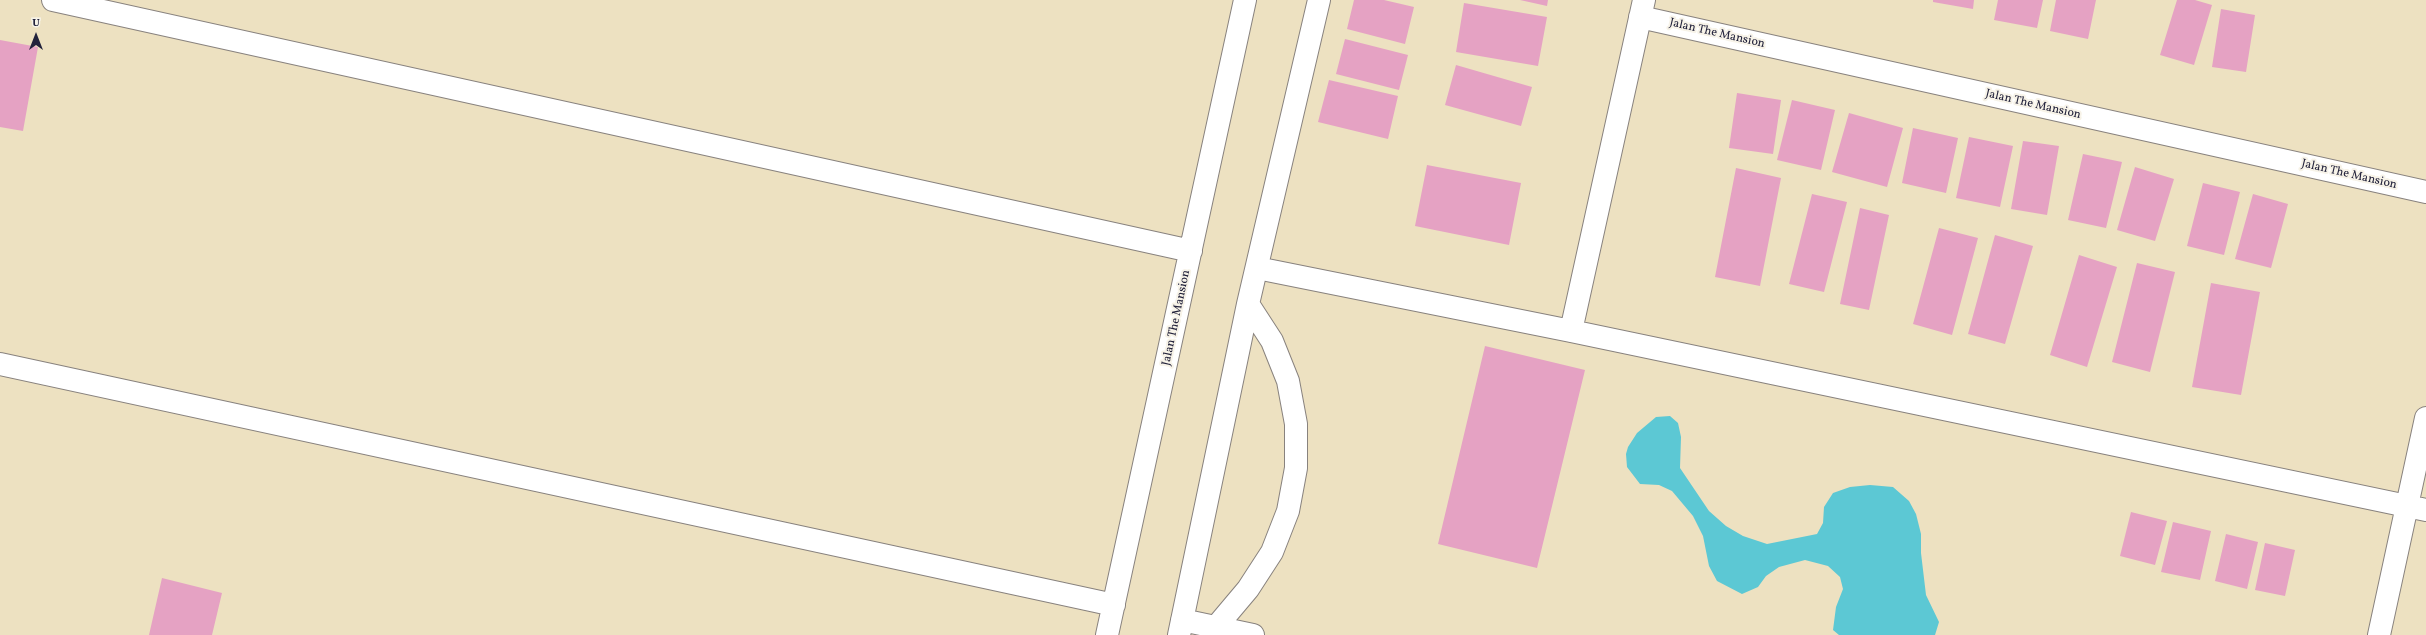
<!DOCTYPE html>
<html>
<head>
<meta charset="utf-8">
<style>
	body { margin:0 }
	#map { position:relative; width:2426px; height:635px; overflow:hidden; background:#ede1c1; font-family:Vollkorn,serif }
	canvas { display:block }
	.north { position:absolute; left:16px; top:16px; width:40px; height:40px; -webkit-text-stroke:3px #f7f3e8; paint-order:stroke; rotate:0deg; font-size:11px; font-weight:700; line-height:16px; text-align:center; color:#22223b }
	.north::after { content:''; display:block; margin:auto; width:14px; height:18px; background:#22223b; clip-path:polygon(50% 0,100% 100%,50% 72%,0 100%) }
</style>
</head>
<body>
<div id="map">
<canvas width="2426" height="635"></canvas>
<div class="north">U</div>
</div>
<script>
const context = document.querySelector('canvas').getContext('2d');
context.lineJoin = 'round';
function fillPath(path, color) { context.fillStyle = color; context.fill(path, 'evenodd'); }
const shape = rows => new Path2D(rows.map(r => 'M' + r).join(''));
function strokePath(path, color, width, dash) { context.strokeStyle = color; context.lineWidth = width; context.lineCap = dash ? 'butt' : 'round'; context.setLineDash(dash || []); context.stroke(path); }
function write(font, color, halo, rows, align = 'center') {
  context.font = font + ' Vollkorn,serif'; context.lineWidth = 4; context.setLineDash([]); context.textBaseline = 'middle'; context.strokeStyle = halo; context.fillStyle = color; for (const [text, x, y, turn = 0] of rows) {
    context.save(); context.translate(x, y); context.rotate((+turn || 0) * Math.PI / 180); context.textAlign = isNaN(turn) ? turn : align; if (halo) context.strokeText(text, 0, 0); context.fillText(text, 0, 0); context.restore();
  }
}
fillPath(shape([
	[1670,416,1678,423,1681,437,1680,468,1709,511,1726,526,1743,536,1767,544,1817,534,1823,523,1824,507,1833,493,1850,487,1870,485,1893,487,1909,501,1916,514,1921,534,1921,553,1926,595,1939,622,1935,635,1839,635,1833,630,1836,607,1843,589,1840,577,1828,566,1805,560,1779,567,1766,576,1758,587,1742,594,1717,581,1709,566,1703,536,1693,516,1672,491,1659,485,1640,484,1627,467,1626,454,1628,447,1637,433,1656,417]
]), '#5cc8d4');
fillPath(shape([
	[1354,0,1384,0,1414,7,1405,44,1347,29],
	[1520,0,1548,0,1547,6],
	[1933,0,1974,0,1973,9,1933,2],
	[1998,0,2043,0,2037,28,1994,20],
	[2056,0,2096,0,2088,39,2050,31],
	[2177,0,2195,0,2212,5,2194,65,2160,55],
	[1464,3,1547,17,1538,66,1456,52],
	[2221,9,2255,15,2246,72,2212,67],
	[1345,39,1408,55,1399,90,1336,74],
	[0,40,38,47,23,131,0,127],
	[1456,65,1532,87,1521,126,1445,105],
	[1329,80,1398,96,1388,139,1318,122],
	[1737,93,1781,100,1773,154,1729,148],
	[1792,100,1835,110,1821,170,1777,160],
	[1849,113,1903,128,1887,187,1832,172],
	[1913,128,1958,138,1946,193,1902,183],
	[1969,137,2013,146,2000,207,1956,198],
	[2023,141,2059,146,2047,215,2011,209],
	[2083,154,2122,162,2106,228,2068,220],
	[1427,165,1521,183,1509,245,1415,226],
	[2135,167,2174,179,2155,241,2117,230],
	[1736,168,1781,178,1760,286,1715,277],
	[2203,183,2240,192,2224,255,2187,246],
	[1812,194,1847,202,1824,292,1789,284],
	[2253,194,2288,204,2271,268,2235,259],
	[1860,208,1889,215,1869,310,1840,304],
	[1939,228,1978,238,1952,335,1913,324],
	[1995,235,2033,246,2005,344,1968,334],
	[2079,255,2117,267,2087,367,2050,355],
	[2137,263,2175,272,2150,372,2112,362],
	[2211,283,2260,292,2241,395,2192,387],
	[1485,346,1585,370,1537,568,1438,544],
	[2131,512,2167,521,2155,565,2120,556],
	[2173,522,2211,531,2200,580,2161,572],
	[2226,534,2258,542,2247,589,2215,581],
	[2265,543,2295,550,2285,596,2255,590],
	[162,578,222,593,212,635,149,635]
]), '#e5a2c3');
const minor = shape([
	[53,0,1191,251],
	[1640,17,2426,192],
	[1257,268,1571,331,2426,510],
	[1571,331,1644,0],
	[0,364,1114,605],
	[1182,620,1253,635],
	[1216,627,1248,589,1272,552,1288,511,1296,468,1296,424,1288,381,1272,341,1248,304],
	[1107,635,1245,0],
	[1179,635,1248,304,1319,0],
	[2379,635,2426,418]
]);
strokePath(minor, '#88827e', 24);
strokePath(minor, '#fff', 22);
write('12px', '#22223b', '#f7f3e8', [
	["Jalan The Mansion",1717,34,13],
	["Jalan The Mansion",2033,105,13],
	["Jalan The Mansion",2349,175,13],
	["Jalan The Mansion",1177,318,-78]
]);
</script>
</body>
</html>
